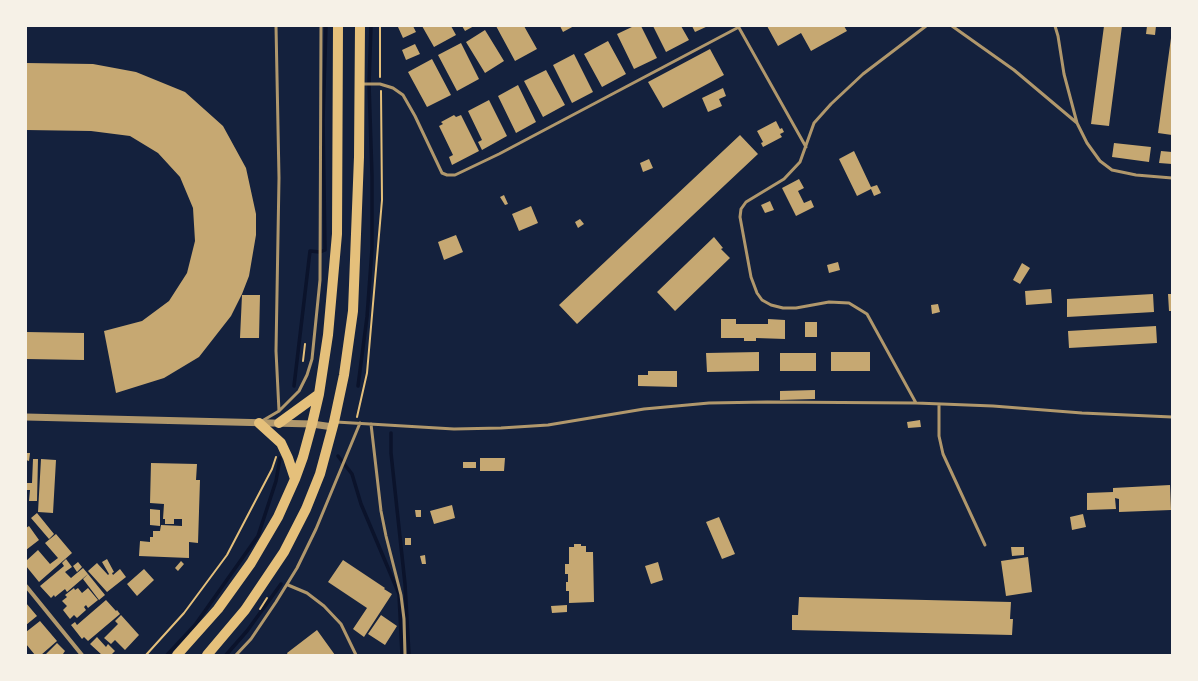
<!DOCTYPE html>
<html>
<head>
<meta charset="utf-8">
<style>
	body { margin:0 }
	#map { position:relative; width:1198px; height:681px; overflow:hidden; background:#14213d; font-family:"Source Sans 3",sans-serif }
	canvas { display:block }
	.frame { position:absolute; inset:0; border:27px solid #f6f1e7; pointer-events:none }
</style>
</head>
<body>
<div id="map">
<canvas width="1198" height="681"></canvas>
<div class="frame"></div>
</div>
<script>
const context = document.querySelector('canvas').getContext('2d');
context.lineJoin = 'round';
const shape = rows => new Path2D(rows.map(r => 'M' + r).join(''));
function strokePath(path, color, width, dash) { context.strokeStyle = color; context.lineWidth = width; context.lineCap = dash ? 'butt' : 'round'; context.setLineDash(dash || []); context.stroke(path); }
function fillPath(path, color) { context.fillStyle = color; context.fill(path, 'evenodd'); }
strokePath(shape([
	[294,386,310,251,320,252,325,250,323,119,326,26],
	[358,386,367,317,372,249,372,176,369,84,371,26],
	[391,433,391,453,405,584,409,655],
	[338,456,352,474,361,504,399,594,402,655],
	[167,655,195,625,258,536,276,481,280,458],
	[226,655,247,631,281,584]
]), '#0b132b', 3.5);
fillPath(shape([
	[400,26,413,26,416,32,403,38,398,27],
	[422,26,451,26,456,35,434,47],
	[462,26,474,26,465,31],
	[496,26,524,26,537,49,515,61],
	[560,26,574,26,563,32],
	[634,26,641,26,657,58,634,69,617,34],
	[653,26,681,26,689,40,666,52],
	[692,26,708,26,695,32],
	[767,26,844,26,847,31,811,51,801,33,778,46],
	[1104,26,1122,26,1109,126,1091,124],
	[1147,26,1156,26,1155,35,1146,34],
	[485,30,504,61,485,73,466,42],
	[1171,38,1172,38,1172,135,1158,133],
	[608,41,626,74,602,87,584,54],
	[461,43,479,79,457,91,438,55],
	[415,44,420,54,406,60,402,50],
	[710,49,724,75,663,108,648,82],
	[574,54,593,92,572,103,553,65],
	[432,59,451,95,427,107,408,72],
	[26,63,93,64,136,72,185,92,223,126,246,168,256,214,256,235,249,276,242,294,231,316,199,357,164,378,116,393,104,331,142,321,169,301,187,273,195,241,193,208,180,177,158,153,130,136,91,131,26,130],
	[546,70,565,105,543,117,524,81],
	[518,85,536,122,516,133,498,96],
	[723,88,726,96,719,99,722,106,708,112,702,98],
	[489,100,507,136,482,150,478,142,482,140,468,111],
	[454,115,456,117,461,115,479,151,452,165,449,157,453,155,439,126,443,124,441,122],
	[776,121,780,129,782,128,784,132,780,134,782,137,763,147,761,143,763,142,757,131],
	[740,135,758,154,577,324,559,305],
	[1114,143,1151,147,1149,162,1112,157],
	[854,151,871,187,877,185,881,193,874,196,871,189,857,196,839,159],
	[1161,151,1172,152,1172,164,1159,163],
	[649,159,653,168,643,172,640,163],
	[799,179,804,188,798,191,804,203,811,200,814,207,796,216,782,188],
	[504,195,508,204,505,205,500,197],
	[770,201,774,210,765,213,761,205],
	[531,206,538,223,519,231,512,214],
	[580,219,584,224,578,228,575,222],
	[456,235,463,252,444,260,438,242],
	[714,237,723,248,721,249,730,258,675,311,657,292],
	[838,262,840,270,829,273,827,265],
	[1022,263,1030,268,1020,284,1013,280],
	[1051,289,1052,303,1026,305,1025,291],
	[1153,294,1154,312,1067,317,1067,299],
	[1168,294,1172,294,1172,311,1169,311],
	[242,295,260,295,259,338,240,338],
	[938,304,940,312,932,314,931,305],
	[721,319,736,319,736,324,768,324,768,319,785,320,785,339,756,338,756,341,744,341,744,338,721,338],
	[805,322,817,322,817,337,805,337],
	[1156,326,1157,343,1069,348,1068,331],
	[26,332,84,333,84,360,26,359],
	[759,352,759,371,707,372,706,353],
	[831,352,870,352,870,371,831,371],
	[780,353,816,353,816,371,780,371],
	[648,371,677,371,677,387,638,386,638,375,648,375],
	[815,390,815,399,780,400,780,391],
	[920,420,921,427,908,428,907,422],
	[26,453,30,453,29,461,26,460],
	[480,458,505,458,504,471,480,471],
	[33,459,38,459,37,501,29,501,30,490,26,490,26,483,32,483],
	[41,459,56,460,53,513,38,512],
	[463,462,476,462,476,468,463,468],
	[151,463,197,464,196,480,200,480,198,543,189,542,189,558,139,556,140,541,150,542,150,537,153,537,153,531,160,531,161,525,182,526,182,519,163,519,164,504,150,503],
	[1170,485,1171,510,1119,512,1119,499,1115,498,1116,509,1087,510,1087,493,1113,492,1113,488],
	[452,505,455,518,434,524,430,511],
	[150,509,160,510,160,526,150,525],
	[415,510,421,510,421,517,416,517],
	[37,513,54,534,49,539,31,518],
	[1083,514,1086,527,1072,530,1070,517],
	[719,517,735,554,722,559,706,522],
	[165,519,174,519,174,524,165,524],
	[29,526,39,540,26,550,26,528],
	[56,534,72,553,39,582,26,566,26,561,38,550,50,564,58,558,45,543],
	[405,538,411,538,411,545,405,545],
	[574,544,581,544,581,546,586,546,586,552,593,552,594,602,569,603,569,591,566,591,566,582,568,582,568,574,565,574,565,564,569,564,569,547,574,547],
	[1011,547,1024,547,1024,555,1012,556],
	[425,555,426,564,422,564,420,556],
	[1028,557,1032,592,1006,596,1001,561],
	[66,559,72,567,65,572,71,578,83,568,88,574,67,592,65,589,55,597,54,595,51,598,40,586,64,566,62,563],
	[107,559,114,572,112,573,113,575,120,569,126,577,107,592,88,571,97,563,108,575,109,574,102,562],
	[343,560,385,588,384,589,392,594,364,637,353,629,367,608,328,582],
	[181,561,184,564,178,571,175,568],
	[78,562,82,567,77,572,73,566],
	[658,562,663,580,651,584,645,566],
	[144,569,154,580,137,596,127,584],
	[88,574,105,595,99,600,83,579],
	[74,588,75,590,78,588,82,593,88,588,98,600,88,608,86,605,84,607,86,610,77,618,74,615,70,619,63,610,67,606,62,601,67,597,65,595],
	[799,597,1011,602,1010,619,1013,619,1012,635,792,630,792,615,798,615],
	[106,600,116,611,117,610,120,614,88,641,84,637,82,639,71,625,75,622,77,625],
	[26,603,37,616,26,625],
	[567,605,567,612,552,613,551,606],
	[121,615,139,635,125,650,115,640,111,644,104,638,118,624,115,621],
	[381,615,397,626,385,645,368,634],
	[40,621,57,641,41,655,35,655,26,644,26,632],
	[317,630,335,655,288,655,287,653],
	[97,637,106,647,108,644,115,651,111,655,102,655,90,644],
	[57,643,65,651,63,654,64,655,45,655]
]), '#c6a872');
strokePath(shape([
	[380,26,380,77],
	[303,361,305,344],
	[357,417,367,373,382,200,381,91],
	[260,609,267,598],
	[146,655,184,613,227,555,272,469,276,457]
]), '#e5c07b', 2);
strokePath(shape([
	[276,26,279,178,276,351,279,411],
	[738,26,806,147],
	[952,26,1014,70,1077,123],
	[1055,26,1058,36,1064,74,1077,123,1087,143,1100,161,1112,170,1136,175,1172,178],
	[361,84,380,84,393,88,403,95,415,116,442,173,447,175,455,175,499,154,739,27],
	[916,403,867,314,849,303,829,302,796,308,783,308,771,305,762,300,757,293,751,277,740,217,741,209,746,202,784,179,800,162,814,123,831,104,863,74,926,26],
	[939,404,939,436,943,454,985,545],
	[262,421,279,411,299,391,307,375,312,359,320,280,321,26],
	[336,422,454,429,501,428,548,425,644,409,709,403,767,402,916,403,993,406,1082,413,1172,417],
	[371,424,381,511,386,536,401,595,404,619,405,655],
	[288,585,307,593,324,606,341,624,356,655],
	[236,655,251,639,276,602,297,568,316,529,360,423]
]), '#b1986c', 3);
strokePath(shape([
	[26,586,82,655]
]), '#b1986c', 4);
strokePath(shape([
	[26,417,312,424,333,427]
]), '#b1986c', 7);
strokePath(shape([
	[259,423,281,443,288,458,295,479],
	[279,423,319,394],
	[177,655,218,609,251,563,278,517,295,479,303,457,312,424,319,394,328,335,337,234,338,26],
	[207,655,245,610,284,552,306,509,320,474,334,422,344,375,353,311,359,157,360,26]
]), '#e5c07b', 10);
</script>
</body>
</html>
